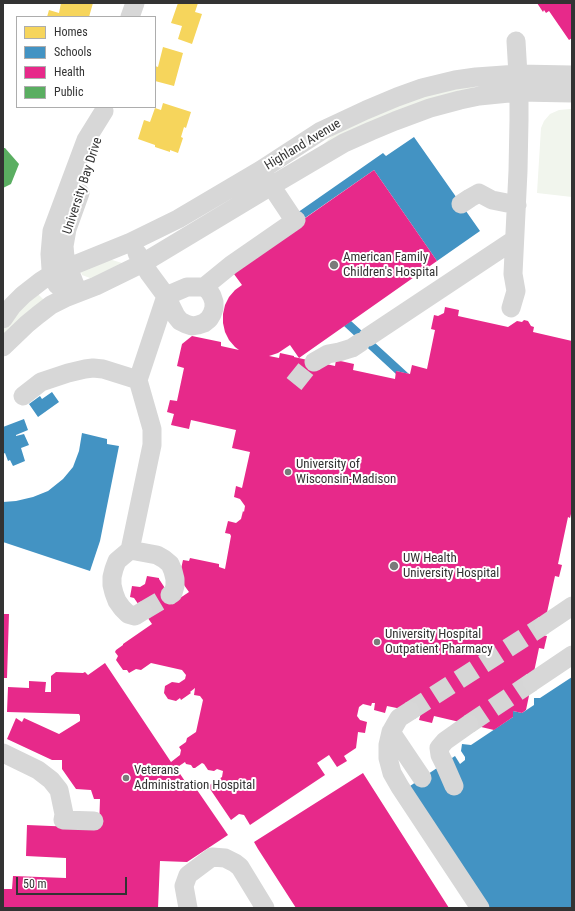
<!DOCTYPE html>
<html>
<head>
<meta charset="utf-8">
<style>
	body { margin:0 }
	#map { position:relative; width:575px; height:911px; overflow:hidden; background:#fff; font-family:"Roboto Condensed",sans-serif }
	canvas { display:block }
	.frame { position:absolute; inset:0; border:4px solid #333; pointer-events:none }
	.legend { position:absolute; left:16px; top:16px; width:140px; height:92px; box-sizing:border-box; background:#fff; border:1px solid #adadad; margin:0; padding:5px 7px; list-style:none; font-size:12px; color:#333 }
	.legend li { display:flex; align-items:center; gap:8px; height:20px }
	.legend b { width:20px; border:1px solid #adadad }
	.scale { position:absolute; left:16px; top:877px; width:111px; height:18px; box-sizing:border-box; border:2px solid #333; border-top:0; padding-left:5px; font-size:12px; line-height:14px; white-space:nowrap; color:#333; -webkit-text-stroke:3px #fff; paint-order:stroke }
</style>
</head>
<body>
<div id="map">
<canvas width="575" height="911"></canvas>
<div class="frame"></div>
<ul class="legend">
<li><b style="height:11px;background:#f6d55c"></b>Homes</li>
<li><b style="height:11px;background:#4393c3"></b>Schools</li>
<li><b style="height:11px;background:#e7298a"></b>Health</li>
<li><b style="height:11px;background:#5aae61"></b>Public</li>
</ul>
<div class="scale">50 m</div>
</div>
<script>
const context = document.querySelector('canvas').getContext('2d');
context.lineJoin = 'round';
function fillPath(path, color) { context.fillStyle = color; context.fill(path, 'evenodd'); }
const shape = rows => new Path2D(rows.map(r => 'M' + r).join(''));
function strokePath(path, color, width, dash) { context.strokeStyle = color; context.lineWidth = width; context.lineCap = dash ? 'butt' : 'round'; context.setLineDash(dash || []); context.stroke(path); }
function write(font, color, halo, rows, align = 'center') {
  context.font = font + ' "Roboto Condensed",sans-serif'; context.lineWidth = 4; context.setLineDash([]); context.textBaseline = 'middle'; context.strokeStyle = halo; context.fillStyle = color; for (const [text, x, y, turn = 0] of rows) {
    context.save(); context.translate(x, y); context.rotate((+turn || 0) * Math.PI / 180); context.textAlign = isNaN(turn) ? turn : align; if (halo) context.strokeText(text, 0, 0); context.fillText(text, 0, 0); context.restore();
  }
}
fillPath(shape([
	[473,84,474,89,321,147,336,132,399,103],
	[570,109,572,109,572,197,537,193,541,128,544,121,550,114,559,110],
	[109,259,122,263,94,278,90,278,82,275,81,272],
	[37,293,44,300,3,340,3,331,12,317]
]), '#f1f5ed');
fillPath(shape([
	[61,3,93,3,89,17,47,17,49,10,59,13],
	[178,3,198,3,195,12,202,14,192,44,178,39,182,26,171,23],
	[163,47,183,53,174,86,155,81,155,66,158,67],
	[163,103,191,112,186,128,184,127,181,137,183,138,178,153,170,150,170,152,155,147,155,145,138,139,144,120,150,122,155,108,161,110]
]), '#f6d55c');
fillPath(shape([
	[414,137,480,231,437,261,374,170,289,229,284,222,383,153,386,156],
	[351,321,409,374,396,371,396,374,344,326],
	[52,392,59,402,38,417,29,404,40,396,42,399],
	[24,419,28,430,16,435,16,436,24,434,29,445,21,448,25,461,13,466,10,460,8,461,5,453,3,454,3,427],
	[82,433,107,439,107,444,119,446,100,541,90,571,3,542,3,502,16,501,33,497,48,491,63,479,73,467,79,451],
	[572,677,572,908,484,908,404,790,455,756,460,764,465,760,465,757,461,751,462,744,471,745,513,717,513,711,522,713,534,705,534,698,540,698]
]), '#4393c3');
fillPath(shape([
	[537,3,572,3,572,38,569,40,549,11,546,13,544,10,543,12],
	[374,170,437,261,299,358,290,345,278,353,269,356,279,358,280,353,294,356,294,357,335,366,336,360,354,364,353,370,395,379,396,371,410,374,412,365,427,369,435,330,431,329,434,315,438,316,444,313,445,307,459,310,458,316,508,327,517,321,522,322,524,320,528,321,531,326,534,327,533,332,572,341,572,514,571,514,570,518,568,517,558,564,562,565,559,577,555,576,542,635,547,636,544,649,539,648,526,710,522,713,513,711,513,717,494,730,434,716,432,723,419,720,421,713,387,706,385,713,374,710,375,703,372,703,371,706,363,704,359,707,357,716,360,720,367,722,365,733,358,732,356,748,344,756,347,761,337,767,329,755,317,763,325,775,250,825,244,815,239,814,231,820,208,786,222,777,223,771,217,769,214,771,208,770,204,764,202,763,195,768,193,768,191,765,186,764,185,762,176,768,189,787,195,787,228,835,187,862,160,861,158,908,3,908,3,889,12,889,13,876,66,878,66,858,26,856,27,825,99,828,100,799,94,799,91,790,76,789,62,769,62,760,52,760,7,739,16,718,22,722,24,718,59,734,80,721,80,716,79,714,7,712,8,687,29,688,29,681,46,682,45,692,51,692,51,676,56,672,83,673,85,672,88,675,105,663,171,762,180,755,181,750,179,747,186,742,187,738,196,732,203,700,200,696,194,695,195,688,190,692,191,693,181,700,180,698,176,701,168,699,164,693,165,686,172,682,179,683,185,679,186,675,182,670,151,663,141,670,136,669,129,673,127,670,123,670,116,660,118,656,115,652,116,650,123,645,123,644,152,624,134,598,130,597,132,586,140,587,145,584,147,576,159,578,159,579,174,602,189,592,179,578,183,560,189,561,190,558,219,564,219,567,225,569,231,536,230,534,225,533,228,521,236,523,241,519,243,511,244,512,245,506,240,499,234,497,236,486,242,488,250,452,232,448,236,430,191,420,189,429,171,425,174,414,167,412,170,400,177,401,184,368,177,366,182,344,192,336,221,342,221,346,239,350,235,347,229,340,225,332,223,323,223,314,225,305,229,297,235,290,242,285,231,270],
	[3,614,9,614,7,678,3,678],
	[363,773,449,908,296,908,258,849,254,842]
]), '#e7298a');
fillPath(shape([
	[3,148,5,148,19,164,11,184,3,188]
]), '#5aae61');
strokePath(shape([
	[294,384,306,369,314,362],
	[143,611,170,595],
	[410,711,544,625],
	[469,724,532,682]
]), '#d6d6d6', 19, [19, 10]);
strokePath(shape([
	[130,17,135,3],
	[264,175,292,217],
	[461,204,470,198,479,193,492,200,517,205],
	[57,285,51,269,50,254,52,231,86,140,104,111],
	[204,287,209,291,212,296,214,302,214,308,212,314,209,319,204,323,198,325,192,326,186,324,180,321,176,316,166,296,187,287,204,287,231,265,296,220],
	[78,293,68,267,65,257,64,246,67,229,80,193],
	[511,308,516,291,513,274,518,171,519,120,519,92,516,41],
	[3,319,12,306,23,295,41,281,52,274,131,242,178,219,261,170,321,131,366,110,397,97,422,88,455,80,476,77,518,74,572,75],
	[368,337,514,240],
	[3,347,27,324,38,315,51,305,65,298,96,286,143,263,271,186,344,143,371,131,395,121,430,108,460,100,479,96,519,92,572,93],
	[314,362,328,354,339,352,352,348,361,342],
	[23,396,41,382,68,373,85,369,93,368,103,369,138,380],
	[130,550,152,445,152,429,138,380,166,296,149,273,137,253],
	[143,611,135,616,128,614,122,608,117,601,114,593,112,585,112,577,114,569,117,561,130,550,157,555,164,559,170,564,173,571,175,579,175,586,173,593,170,595],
	[544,625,572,606],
	[532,682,572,655],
	[410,711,399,718,391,732,388,745,388,758,392,773,400,787,480,908],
	[391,732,422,778],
	[3,753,38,770,51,780,59,790,64,814,63,820,94,821],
	[454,786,444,763,440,755,439,748,445,741,469,724],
	[188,908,184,886,188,875,212,857,225,858,235,863,240,867,265,908]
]), '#d7d7d7', 19);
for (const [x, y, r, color] of [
	[334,265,5,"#7a7a7a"],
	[288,472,4,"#7a7a7a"],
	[394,566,5,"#7a7a7a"],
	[377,642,4,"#7a7a7a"],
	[126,778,4,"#7a7a7a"]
]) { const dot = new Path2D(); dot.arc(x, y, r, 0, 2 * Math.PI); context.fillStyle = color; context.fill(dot); strokePath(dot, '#fff', 1.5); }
write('13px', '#333', '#fff', [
	["Highland Avenue",303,145,-31],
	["University Bay Drive",83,186,-72]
]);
write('13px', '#333', '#fff', [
	["American Family",343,258],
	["Children's Hospital",343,273],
	["University of",296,465],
	["Wisconsin-Madison",296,480],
	["UW Health",403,559],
	["University Hospital",403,574],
	["University Hospital",385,635],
	["Outpatient Pharmacy",385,650],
	["Veterans",134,771],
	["Administration Hospital",134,786]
], 'left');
</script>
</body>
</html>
